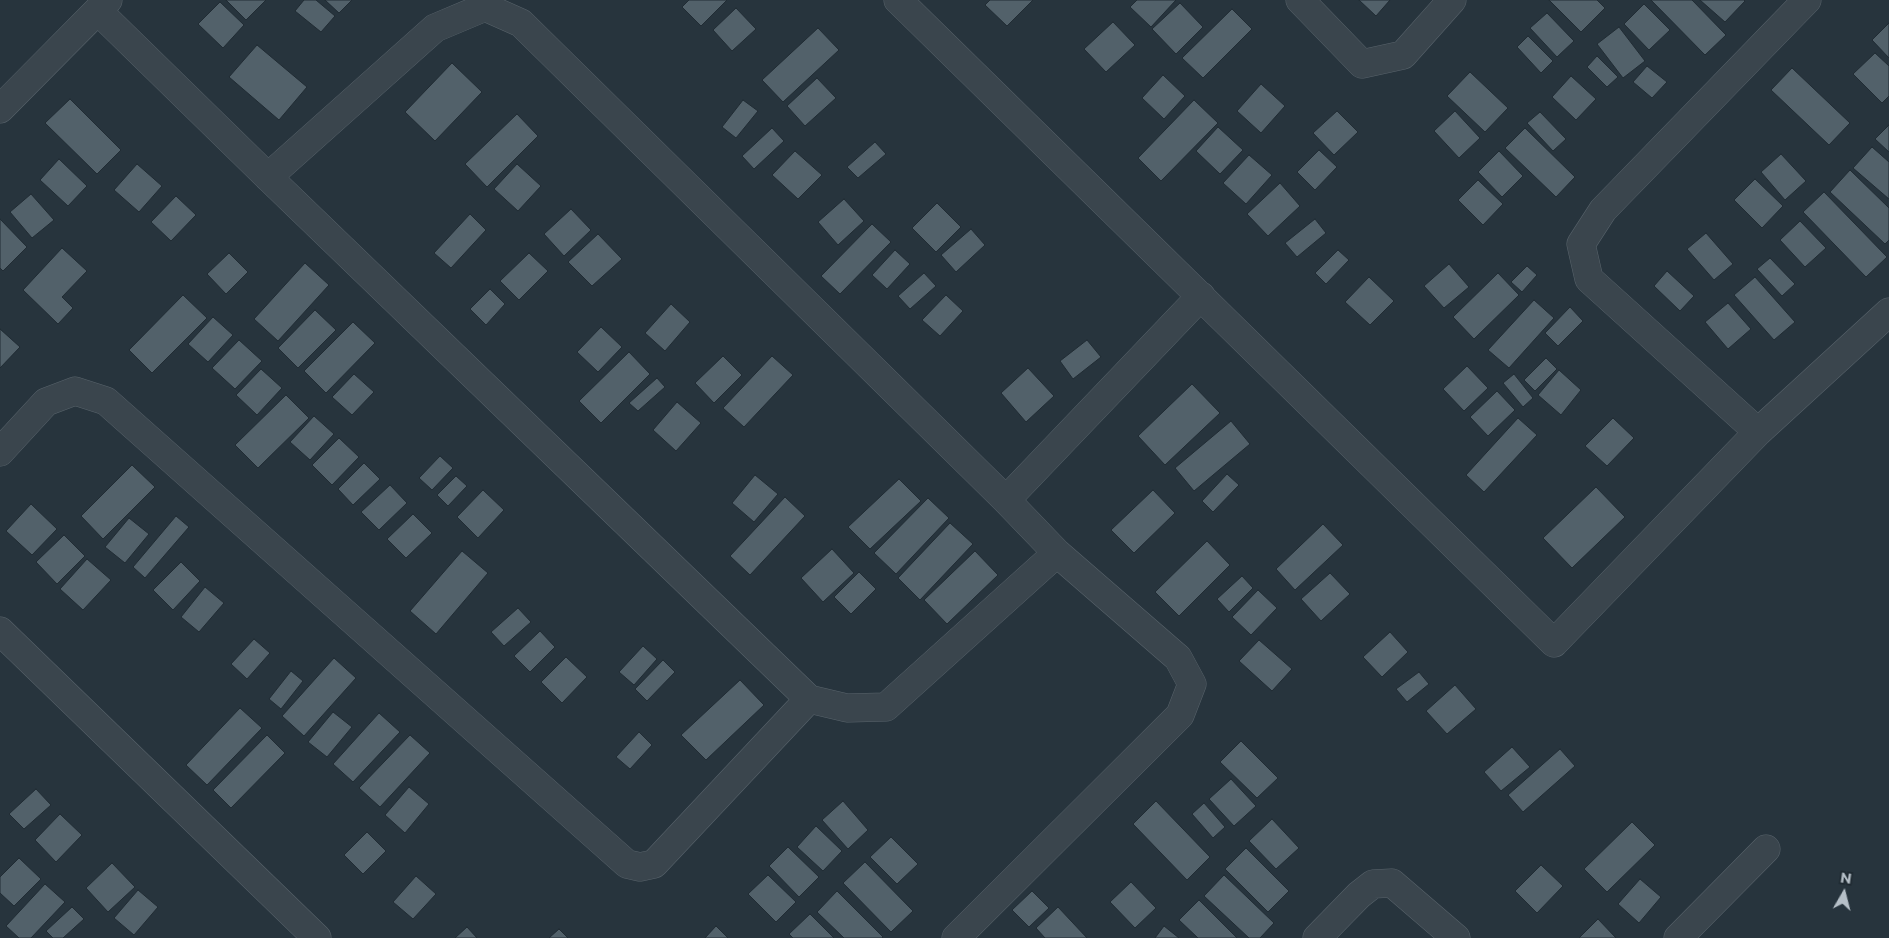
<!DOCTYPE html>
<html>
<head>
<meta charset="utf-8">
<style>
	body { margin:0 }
	#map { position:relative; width:1889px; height:938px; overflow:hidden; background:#27343d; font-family:Montserrat,sans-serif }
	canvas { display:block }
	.north { position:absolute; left:1819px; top:868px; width:50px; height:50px; -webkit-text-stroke:4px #1f2a32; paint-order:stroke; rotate:8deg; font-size:14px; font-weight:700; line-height:20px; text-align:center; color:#b6c0c8 }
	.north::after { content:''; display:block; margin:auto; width:18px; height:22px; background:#b6c0c8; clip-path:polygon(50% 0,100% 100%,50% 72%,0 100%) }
</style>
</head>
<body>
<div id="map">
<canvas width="1889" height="938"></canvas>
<div class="north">N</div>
</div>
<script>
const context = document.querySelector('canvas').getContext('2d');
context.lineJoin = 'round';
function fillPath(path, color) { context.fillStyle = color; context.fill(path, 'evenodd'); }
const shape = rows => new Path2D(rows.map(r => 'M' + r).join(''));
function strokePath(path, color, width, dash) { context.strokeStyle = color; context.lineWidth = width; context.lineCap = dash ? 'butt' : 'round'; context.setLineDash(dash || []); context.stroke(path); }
const building = shape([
	[226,0,266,0,246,20,226,0],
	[304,0,316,0,335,16,321,32,295,11,304,0],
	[325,0,352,0,339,13,325,0],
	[689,0,727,0,701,26,682,7,689,0],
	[990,0,1033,0,1007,26,985,5,990,0],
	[1137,0,1176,0,1151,27,1130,7,1137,0],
	[1359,0,1390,0,1376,16,1359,0],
	[1549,0,1597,0,1605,8,1581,32,1549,0],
	[1651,0,1692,0,1726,35,1705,55,1651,0],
	[1700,0,1744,0,1745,1,1725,22,1700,0],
	[220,2,244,25,223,48,198,24,220,2],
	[1180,3,1203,27,1176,54,1152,29,1180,3],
	[1644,4,1670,30,1649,50,1624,24,1644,4],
	[736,8,756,29,732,51,713,30,736,8],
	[1232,9,1252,29,1203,78,1182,58,1232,9],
	[1547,13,1574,41,1557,57,1530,28,1547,13],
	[1113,22,1135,45,1106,72,1084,49,1113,22],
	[1889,23,1889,58,1872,40,1889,23],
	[1619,27,1645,61,1623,78,1597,44,1619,27],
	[818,28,839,50,783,102,762,80,818,28],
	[1528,36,1553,61,1541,73,1517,47,1528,36],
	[257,45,307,87,279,120,229,77,257,45],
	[1875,53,1889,66,1889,96,1882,103,1853,74,1875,53],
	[1597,56,1618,77,1607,87,1587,67,1597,56],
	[452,63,482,92,435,141,405,112,452,63],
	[1647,66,1667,82,1652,98,1633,82,1647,66],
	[1792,68,1850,123,1829,145,1771,90,1792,68],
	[1470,72,1508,108,1485,132,1447,96,1470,72],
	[1163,75,1185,96,1164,119,1142,98,1163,75],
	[1571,76,1596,99,1576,120,1552,97,1571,76],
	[817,78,836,98,805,126,787,106,817,78],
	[1261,84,1285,106,1261,133,1237,111,1261,84],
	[70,99,121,150,97,174,45,123,70,99],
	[743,100,758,111,736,138,722,127,743,100],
	[1194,100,1218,123,1161,181,1138,158,1194,100],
	[1337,111,1358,132,1334,155,1313,133,1337,111],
	[1455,111,1480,138,1459,158,1434,131,1455,111],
	[1540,112,1566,139,1553,151,1527,123,1540,112],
	[517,114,538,136,487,187,465,164,517,114],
	[1889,125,1889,152,1875,139,1889,125],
	[1218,127,1243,150,1220,174,1196,151,1218,127],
	[772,128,784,141,754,169,742,156,772,128],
	[1525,128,1575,177,1556,197,1505,148,1525,128],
	[875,142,886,154,858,178,847,167,875,142],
	[1872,147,1889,162,1889,199,1853,168,1872,147],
	[1319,150,1337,167,1315,190,1297,172,1319,150],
	[795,151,822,175,798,199,772,175,795,151],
	[1499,151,1523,176,1502,197,1478,172,1499,151],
	[1781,154,1806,181,1785,200,1761,172,1781,154],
	[1249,155,1272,175,1246,204,1223,183,1249,155],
	[59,159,87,186,68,206,40,180,59,159],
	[137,164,162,186,139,212,114,190,137,164],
	[517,164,541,186,518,211,494,189,517,164],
	[1850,170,1889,208,1889,240,1885,244,1830,192,1850,170],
	[1755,179,1783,206,1762,228,1734,200,1755,179],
	[1478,180,1503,204,1483,225,1458,200,1478,180],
	[1280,183,1300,206,1268,236,1247,214,1280,183],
	[1824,192,1887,257,1866,277,1803,212,1824,192],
	[31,194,54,220,32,238,10,212,31,194],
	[176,196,196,215,171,241,151,222,176,196],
	[844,199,864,221,838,245,818,222,844,199],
	[937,203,961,227,936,252,912,228,937,203],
	[571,209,591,230,564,256,544,234,571,209],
	[470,214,486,230,451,268,434,253,470,214],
	[0,219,27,247,3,271,0,268,0,219],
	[1315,219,1326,233,1297,257,1285,243,1315,219],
	[1800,221,1826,248,1805,267,1780,240,1800,221],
	[872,224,891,242,840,294,821,276,872,224],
	[971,229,985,245,956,272,941,255,971,229],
	[1706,233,1733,264,1714,280,1687,249,1706,233],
	[598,234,622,259,592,286,568,262,598,234],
	[62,248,87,271,62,297,73,308,58,324,23,290,62,248],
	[895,250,910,264,887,289,872,275,895,250],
	[1338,250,1349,260,1326,284,1315,273,1338,250],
	[229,253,248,272,226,294,207,274,229,253],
	[529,253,548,271,519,300,500,281,529,253],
	[1770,258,1795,284,1782,296,1757,269,1770,258],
	[305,263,329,285,278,341,254,319,305,263],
	[1449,264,1469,287,1444,308,1424,286,1449,264],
	[1527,266,1537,275,1522,292,1511,282,1527,266],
	[1667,271,1694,296,1680,311,1654,286,1667,271],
	[924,273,936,286,910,309,898,296,924,273],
	[1498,273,1519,295,1474,339,1453,317,1498,273],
	[1369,277,1394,301,1370,325,1345,302,1369,277],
	[1755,277,1795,322,1774,340,1734,295,1755,277],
	[490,289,505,304,486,325,470,309,490,289],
	[183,295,207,318,152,373,129,350,183,295],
	[946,295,963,311,940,336,922,320,946,295],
	[1534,300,1554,318,1509,368,1488,350,1534,300],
	[1728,303,1751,329,1728,349,1705,322,1728,303],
	[671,304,690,322,665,351,645,333,671,304],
	[1570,307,1583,321,1558,346,1545,333,1570,307],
	[315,310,336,330,298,368,278,348,315,310],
	[213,317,233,335,208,362,188,344,213,317],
	[353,322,375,343,326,393,304,371,353,322],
	[601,327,622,347,598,372,577,352,601,327],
	[0,329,20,347,0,368,0,329],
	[239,340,262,361,235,389,212,368,239,340],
	[1087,340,1101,357,1073,379,1060,361,1087,340],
	[629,352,650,374,601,423,579,401,629,352],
	[723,356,742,375,714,403,695,383,723,356],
	[772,356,793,375,744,427,723,408,772,356],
	[1546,358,1557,369,1535,391,1524,380,1546,358],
	[1467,366,1488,388,1464,411,1443,389,1467,366],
	[1028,368,1054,396,1026,422,1001,393,1028,368],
	[261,369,282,388,257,415,236,395,261,369],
	[1559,370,1581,390,1561,415,1538,395,1559,370],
	[354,374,374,392,352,415,332,397,354,374],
	[1514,374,1533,398,1523,407,1503,383,1514,374],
	[657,378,665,387,638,411,629,403,657,378],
	[1192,384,1220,413,1165,465,1138,436,1192,384],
	[1497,391,1515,410,1488,436,1470,417,1497,391],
	[286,395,309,418,258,468,235,445,286,395],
	[677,402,701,423,676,451,653,430,677,402],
	[314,416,334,434,310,460,290,442,314,416],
	[1518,418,1537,435,1484,492,1466,475,1518,418],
	[1613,418,1634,438,1607,466,1585,446,1613,418],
	[1231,421,1250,444,1194,491,1175,468,1231,421],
	[339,438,359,457,332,485,312,465,339,438],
	[440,456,453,468,432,490,419,478,440,456],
	[364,463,380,479,353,505,338,489,364,463],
	[132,465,155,487,103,539,81,516,132,465],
	[1227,474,1239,485,1213,512,1202,501,1227,474],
	[755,475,778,494,754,522,732,503,755,475],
	[456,476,467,486,448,506,437,495,456,476],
	[899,479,921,501,870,549,848,527,899,479],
	[390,485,407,503,379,530,361,512,390,485],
	[1596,487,1625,517,1572,568,1543,538,1596,487],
	[483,490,504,510,478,538,457,517,483,490],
	[1153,490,1175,513,1134,553,1111,530,1153,490],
	[785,497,805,516,750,575,730,556,785,497],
	[928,498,949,518,896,574,874,553,928,498],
	[31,504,57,529,32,555,6,531,31,504],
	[413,514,432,533,406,558,387,539,413,514],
	[176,516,189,527,145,578,133,567,176,516],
	[129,518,149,534,125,563,105,547,129,518],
	[950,523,973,544,920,600,898,578,950,523],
	[1323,524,1343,545,1295,590,1276,569,1323,524],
	[64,535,85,556,57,584,36,562,64,535],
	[1207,541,1230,565,1179,616,1155,592,1207,541],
	[832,549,854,573,823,602,801,578,832,549],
	[462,551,488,573,436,634,410,611,462,551],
	[975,551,998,575,947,624,924,600,975,551],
	[87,559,111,580,83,610,60,589,87,559],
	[181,562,200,581,173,610,153,590,181,562],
	[859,572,876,589,851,614,834,597,859,572],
	[1330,573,1350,594,1321,621,1301,599,1330,573],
	[1242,576,1253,588,1229,612,1217,599,1242,576],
	[205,587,224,603,199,632,181,617,205,587],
	[1258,590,1277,608,1251,635,1232,617,1258,590],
	[518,608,531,622,504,646,491,632,518,608],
	[540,631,555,647,530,672,514,656,540,631],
	[1390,632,1408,652,1382,677,1363,657,1390,632],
	[254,639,270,653,247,679,231,664,254,639],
	[1259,640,1292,669,1272,691,1239,661,1259,640],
	[643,646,657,659,634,685,619,672,643,646],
	[566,657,587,677,562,703,541,682,566,657],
	[334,658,356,678,304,736,282,716,334,658],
	[663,660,675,672,647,701,635,689,663,660],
	[291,671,303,681,281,709,269,699,291,671],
	[1419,672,1429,684,1407,702,1396,689,1419,672],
	[740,680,764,705,706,760,681,735,740,680],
	[1455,685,1476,709,1447,734,1426,711,1455,685],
	[240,708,262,728,207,785,186,765,240,708],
	[333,712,352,727,327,757,308,742,333,712],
	[379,713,400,732,353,782,333,764,379,713],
	[639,732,652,745,630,769,616,757,639,732],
	[267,735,285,753,231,808,213,790,267,735],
	[410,735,430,753,380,807,359,788,410,735],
	[1241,741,1278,778,1257,798,1220,762,1241,741],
	[1512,747,1530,767,1501,791,1484,772,1512,747],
	[1560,749,1575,766,1523,812,1508,795,1560,749],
	[1231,779,1256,806,1234,826,1209,799,1231,779],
	[409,787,429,804,405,833,385,815,409,787],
	[36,789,51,805,24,829,9,814,36,789],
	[843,801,868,830,848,849,822,820,843,801],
	[1156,801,1210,857,1187,880,1133,824,1156,801],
	[1204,803,1225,827,1213,838,1192,814,1204,803],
	[60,814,82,835,56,862,35,840,60,814],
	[1272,819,1299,848,1276,869,1249,841,1272,819],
	[1632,822,1655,845,1607,892,1584,869,1632,822],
	[816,826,842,851,823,871,797,847,816,826],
	[367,832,386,851,363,874,344,855,367,832],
	[891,837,918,864,897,884,870,857,891,837],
	[788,847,819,877,799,897,769,866,788,847],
	[1246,848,1289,891,1268,912,1225,869,1246,848],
	[19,858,41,879,14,906,0,893,0,877,19,858],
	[865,862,913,911,891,932,843,883,865,862],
	[112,863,135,887,108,912,86,888,112,863],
	[1541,865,1563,886,1537,913,1515,891,1541,865],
	[768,875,796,902,776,922,748,894,768,875],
	[1224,875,1274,923,1260,938,1249,938,1204,896,1224,875],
	[416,876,436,894,413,919,393,902,416,876],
	[1640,879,1661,897,1639,923,1618,904,1640,879],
	[1131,882,1156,908,1135,928,1110,902,1131,882],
	[45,884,65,902,31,938,19,938,6,926,45,884],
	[138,890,158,907,134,935,114,918,138,890],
	[837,891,883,937,882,938,844,938,817,912,837,891],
	[1032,891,1049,908,1029,927,1012,910,1032,891],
	[1199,900,1237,938,1198,938,1179,920,1199,900],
	[72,907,84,919,63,938,53,938,46,931,72,907],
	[1058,907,1087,938,1045,938,1036,928,1058,907],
	[810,914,834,938,793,938,789,934,810,914],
	[1598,919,1616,938,1579,938,1598,919],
	[716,926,728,938,705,938,716,926],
	[1164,926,1179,938,1155,938,1164,926],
	[467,927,477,938,455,938,467,927],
	[559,929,568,938,549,938,559,929]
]);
fillPath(building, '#52616a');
strokePath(building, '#212c34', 1);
const minor = shape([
	[898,0,1554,643,1758,432,1889,312],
	[1300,0,1362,64,1403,55,1452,0],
	[98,11,268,177,809,699,847,708,886,707,1057,553,1006,500,521,23,485,7,435,28,268,177],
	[0,109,108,0],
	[1758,432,1589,279,1581,244,1603,210,1807,0],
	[0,452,46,402,75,391,106,401,627,864,640,867,654,864,809,699],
	[1006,500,1201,296],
	[0,631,317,938],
	[956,938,1180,715,1192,684,1178,658,1057,553],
	[1317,938,1359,895,1373,884,1392,883,1456,938],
	[1678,938,1766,849]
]);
strokePath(minor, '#58636b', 29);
strokePath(minor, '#3a454d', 28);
</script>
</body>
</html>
